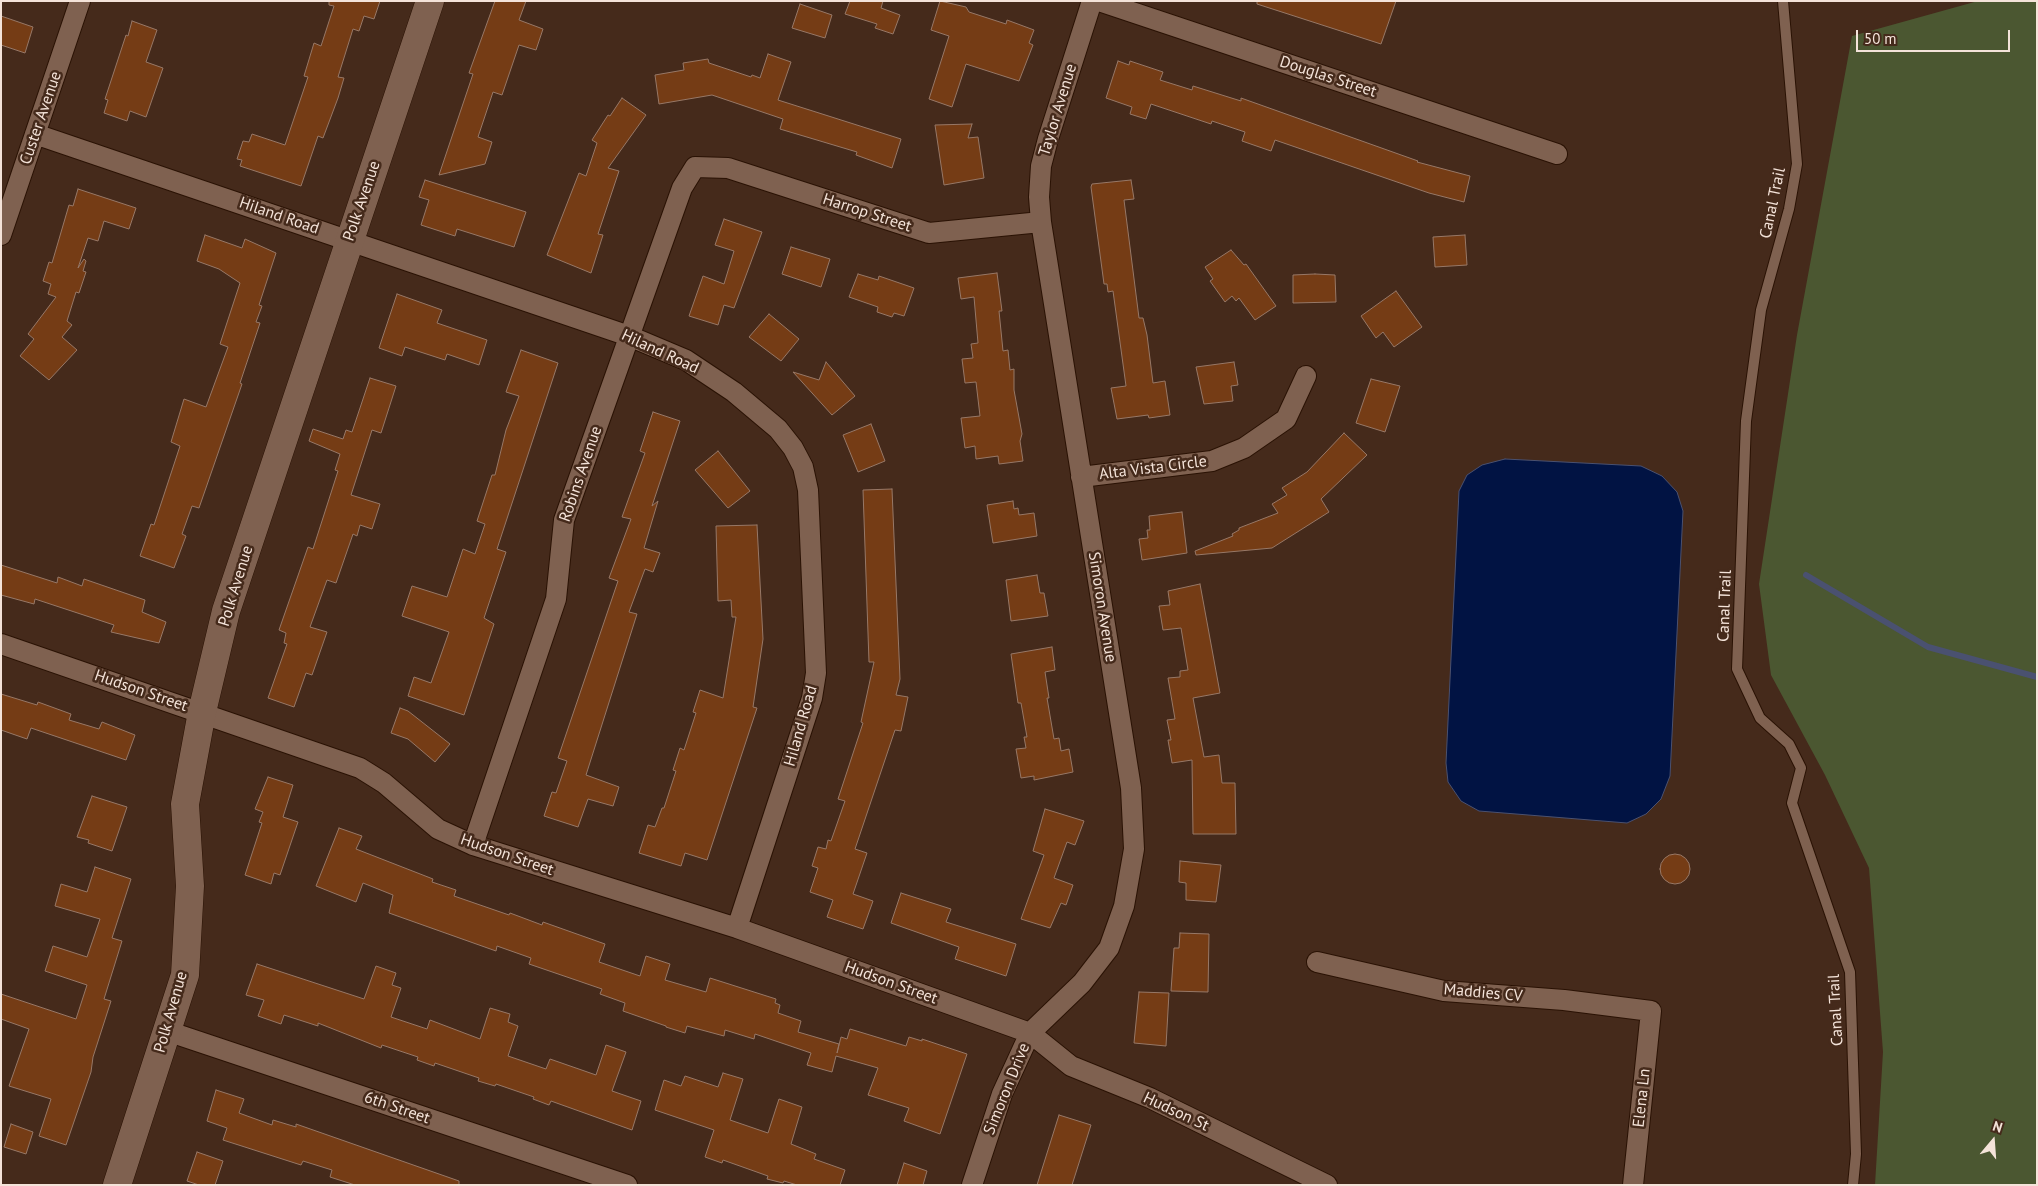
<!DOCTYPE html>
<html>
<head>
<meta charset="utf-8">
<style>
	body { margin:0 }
	#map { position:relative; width:2038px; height:1186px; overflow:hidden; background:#452a1b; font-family:"PT Sans",sans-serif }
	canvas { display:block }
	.frame { position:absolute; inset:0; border:2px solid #f4e3d9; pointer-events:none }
	.north { position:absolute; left:1968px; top:1116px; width:50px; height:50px; -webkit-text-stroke:4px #452a1b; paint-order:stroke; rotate:18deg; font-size:14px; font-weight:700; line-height:20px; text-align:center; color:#f4e3d9 }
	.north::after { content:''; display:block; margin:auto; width:18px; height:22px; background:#f4e3d9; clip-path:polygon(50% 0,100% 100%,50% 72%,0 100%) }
	.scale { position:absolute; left:1856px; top:30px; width:154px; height:22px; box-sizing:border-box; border:2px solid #f4e3d9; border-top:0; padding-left:6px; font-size:15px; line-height:18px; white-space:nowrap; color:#f4e3d9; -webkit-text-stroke:4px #452a1b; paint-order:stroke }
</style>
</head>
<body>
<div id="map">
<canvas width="2038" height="1186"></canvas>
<div class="frame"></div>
<div class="north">N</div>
<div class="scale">50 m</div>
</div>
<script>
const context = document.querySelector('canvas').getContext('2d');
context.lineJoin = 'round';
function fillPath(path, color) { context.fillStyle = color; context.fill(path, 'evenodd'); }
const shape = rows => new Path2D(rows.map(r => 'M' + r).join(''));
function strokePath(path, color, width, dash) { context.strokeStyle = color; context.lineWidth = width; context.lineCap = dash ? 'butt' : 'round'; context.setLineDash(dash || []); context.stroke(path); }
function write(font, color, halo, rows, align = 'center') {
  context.font = font + ' "PT Sans",sans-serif'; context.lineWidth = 5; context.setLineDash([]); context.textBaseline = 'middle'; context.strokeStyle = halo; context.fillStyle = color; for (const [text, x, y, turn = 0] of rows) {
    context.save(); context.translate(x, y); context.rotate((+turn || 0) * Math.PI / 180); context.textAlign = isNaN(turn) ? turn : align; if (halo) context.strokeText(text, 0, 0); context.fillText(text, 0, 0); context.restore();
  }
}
fillPath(shape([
	[1978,1,2037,1,2037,1185,1875,1185,1883,1052,1869,868,1825,775,1771,675,1759,584,1797,335,1852,36]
]), '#4b5731');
const water = shape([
	[1505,459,1641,466,1662,476,1677,492,1683,511,1670,776,1661,799,1646,814,1627,823,1479,811,1461,801,1448,782,1446,763,1459,491,1467,475,1482,465,1505,459]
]);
fillPath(water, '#011343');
strokePath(water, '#4a5170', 1);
strokePath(shape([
	[1806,575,1928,647,2037,677]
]), '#4a5170', 6);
const building = shape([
	[329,1,380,1,374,19,364,16,359,31,353,29,338,77,344,78,338,98,323,138,318,136,301,186,240,166,242,160,237,159,243,141,249,142,252,134,285,145,308,77,304,76,314,43,321,46,334,6,329,5,329,1],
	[495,1,526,1,519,20,543,29,536,50,519,45,502,95,493,92,478,137,492,142,485,164,439,175,473,74,469,73,495,1],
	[850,1,883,1,881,8,900,15,893,34,875,28,877,24,845,14,850,1],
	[940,1,966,7,969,12,1006,24,1007,20,1034,30,1029,43,1033,45,1019,81,966,64,952,107,929,99,949,36,931,30,940,1],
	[1257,1,1396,1,1381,44,1257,4,1257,1],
	[800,4,832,15,825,38,792,28,800,4],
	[1,16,33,27,25,53,1,45,1,16],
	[132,21,157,30,146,62,163,68,146,117,130,111,127,121,104,113,108,100,105,99,126,35,128,36,132,21],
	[768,54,791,62,778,100,901,139,892,168,856,155,857,152,780,129,783,119,712,95,659,104,655,75,684,70,683,63,708,59,709,63,751,77,752,75,760,78,768,54],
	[1118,61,1129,65,1130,61,1163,72,1160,80,1192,90,1193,86,1241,101,1241,98,1418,161,1417,162,1470,176,1464,202,1429,193,1275,140,1271,151,1242,141,1245,132,1212,121,1211,124,1151,104,1146,119,1130,114,1132,107,1106,98,1118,61],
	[622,98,646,115,608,168,619,171,598,234,603,235,591,273,547,255,579,173,586,176,597,143,592,140,608,115,610,116,622,98],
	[972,124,968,138,978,137,984,178,944,185,935,125,972,124],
	[425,180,526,212,514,247,457,229,455,236,421,225,429,200,419,197,425,180],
	[1131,180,1134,199,1124,200,1139,318,1143,318,1147,335,1153,383,1165,381,1170,415,1149,418,1148,415,1117,419,1111,388,1126,386,1113,291,1108,292,1107,284,1104,284,1091,187,1092,184,1131,180],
	[78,189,136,208,129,229,104,221,98,241,88,238,78,268,84,259,86,261,83,271,86,272,79,293,76,292,67,321,72,325,62,337,77,350,49,380,20,356,34,339,28,334,56,297,48,294,51,284,43,281,49,262,52,263,69,205,73,206,78,189],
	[724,219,762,232,734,308,724,305,718,325,689,316,703,276,724,284,734,251,715,245,724,219],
	[205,235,242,248,245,239,276,253,259,305,262,306,256,322,260,323,240,383,242,384,199,508,192,506,182,534,186,536,174,568,140,556,151,524,154,525,180,446,171,442,184,399,206,407,228,347,220,344,240,283,219,269,197,261,205,235],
	[1465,235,1467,265,1435,267,1433,237,1465,235],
	[791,247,830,259,821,287,782,274,791,247],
	[1231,250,1244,265,1246,264,1276,306,1255,320,1239,298,1236,301,1232,296,1225,302,1210,281,1213,279,1205,267,1231,250],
	[997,273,1002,311,999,311,1003,351,1008,350,1010,370,1014,369,1014,390,1022,434,1020,441,1023,461,999,464,998,456,976,459,975,446,965,448,961,418,980,416,976,382,965,383,962,359,973,358,971,344,978,343,974,297,961,299,958,278,997,273],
	[858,274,878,280,879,276,914,288,904,316,894,313,892,317,877,312,878,307,849,297,858,274],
	[1315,274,1335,275,1336,302,1293,303,1293,275,1315,274],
	[1396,291,1422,327,1394,347,1383,332,1376,338,1361,316,1396,291],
	[397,294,442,310,437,323,487,340,479,365,447,354,445,360,405,347,402,356,379,348,397,294],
	[769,314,799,339,781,361,749,337,769,314],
	[521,350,558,363,497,549,506,552,484,618,494,624,464,715,408,696,414,677,431,683,449,632,402,616,412,586,447,597,463,549,475,554,485,524,477,521,492,475,495,475,506,430,519,396,506,392,521,350],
	[826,362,855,396,832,415,793,372,819,380,826,362],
	[1234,362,1238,385,1231,386,1233,401,1204,404,1196,367,1234,362],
	[370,378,396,386,381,433,372,430,351,495,380,504,372,529,360,525,357,536,353,534,336,583,327,580,310,627,327,632,312,675,306,673,294,707,268,698,287,644,284,643,286,633,279,630,308,547,313,549,338,471,335,470,340,454,309,441,313,429,343,439,346,430,352,432,370,378],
	[1371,379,1400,386,1385,432,1356,423,1371,379],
	[653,412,680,421,652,506,658,501,644,548,660,553,653,572,645,569,629,612,637,614,586,775,619,787,613,806,588,799,578,827,544,816,552,792,556,793,567,761,558,758,618,581,609,578,631,519,622,517,645,453,640,451,653,412],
	[871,424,885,461,858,472,843,435,871,424],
	[1344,433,1367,455,1321,499,1329,512,1272,548,1196,555,1195,551,1233,536,1232,534,1239,530,1239,528,1278,513,1272,504,1287,495,1282,488,1307,472,1344,433],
	[718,451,750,491,728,508,695,470,718,451],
	[892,489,900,679,896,695,908,697,901,731,895,730,855,849,867,853,853,894,873,901,863,929,827,917,833,900,810,892,818,868,812,866,818,847,826,849,828,840,831,841,845,801,838,799,863,723,861,722,874,662,869,662,863,490,892,489],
	[1013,501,1014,509,1018,508,1019,515,1034,513,1037,536,993,543,987,505,1013,501],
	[1182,512,1187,553,1142,560,1139,539,1148,538,1147,530,1150,530,1149,516,1182,512],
	[757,525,763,639,753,707,757,708,707,860,685,853,681,866,639,853,648,825,655,827,662,808,664,808,676,771,673,770,680,748,684,750,696,713,693,712,700,690,723,698,736,617,732,617,731,600,718,601,716,526,757,525],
	[1,565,57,583,58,577,82,586,84,579,145,600,142,612,166,622,159,643,111,632,114,625,35,599,34,604,1,595,1,565],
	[1037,575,1040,593,1044,593,1048,616,1011,621,1006,580,1037,575],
	[1200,584,1220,693,1193,698,1204,757,1219,755,1222,783,1235,783,1236,834,1193,834,1192,760,1172,763,1168,740,1171,740,1167,720,1175,719,1168,678,1180,677,1180,671,1188,670,1181,628,1163,630,1159,606,1170,605,1168,591,1200,584],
	[1052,647,1055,670,1045,672,1049,698,1047,698,1054,739,1059,738,1061,751,1069,749,1073,772,1034,780,1034,776,1021,778,1016,749,1026,748,1024,737,1027,737,1021,703,1018,703,1011,654,1052,647],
	[1,694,37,705,38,702,71,714,69,720,99,729,102,722,135,735,126,760,31,728,27,739,1,730,1,694],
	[400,708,408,711,450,744,435,762,408,739,391,733,400,708],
	[268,777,293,785,283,817,298,822,280,875,274,873,271,884,245,875,262,823,259,822,263,812,255,809,268,777],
	[92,796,127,807,112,851,88,843,89,840,77,837,92,796],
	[1045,809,1084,821,1075,845,1067,842,1054,878,1073,885,1066,905,1061,903,1050,928,1021,919,1044,855,1033,851,1045,809],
	[339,828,362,836,356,849,433,879,432,882,456,890,454,896,509,915,510,913,542,925,543,922,605,944,599,962,640,976,646,956,670,964,665,980,706,992,710,978,776,999,775,1003,780,1005,778,1013,801,1021,798,1032,839,1044,837,1053,841,1037,847,1039,850,1029,906,1046,909,1037,922,1041,922,1039,967,1054,940,1134,904,1121,909,1108,868,1095,878,1068,836,1056,832,1072,807,1065,811,1053,755,1034,754,1039,725,1030,724,1036,687,1026,685,1033,666,1027,666,1026,623,1011,625,1003,600,994,602,989,529,964,531,958,497,946,496,951,389,913,393,895,363,883,356,902,316,886,339,828],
	'1660 869a15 15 0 1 1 30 0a15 15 0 1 1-30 0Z',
	[1180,861,1221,865,1216,902,1186,900,1186,883,1179,882,1180,861],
	[95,867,131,879,112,938,122,941,104,999,111,1001,93,1057,91,1072,66,1145,39,1136,51,1099,9,1086,29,1029,1,1019,1,994,76,1019,87,985,45,971,53,946,87,957,100,919,55,906,61,884,87,892,95,867],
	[901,893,951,909,946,922,1016,944,1006,976,955,959,959,947,891,923,901,893],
	[1180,933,1209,934,1208,992,1171,991,1174,948,1179,948,1180,933],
	[257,964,364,999,376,966,396,973,392,985,401,988,391,1017,427,1029,430,1020,480,1039,490,1008,510,1014,508,1022,518,1026,508,1056,546,1069,550,1059,596,1075,606,1045,626,1052,612,1091,641,1101,632,1130,551,1101,549,1105,533,1099,534,1097,496,1084,495,1086,478,1081,479,1078,435,1063,434,1066,417,1060,418,1057,382,1045,381,1048,318,1023,318,1026,284,1015,281,1024,258,1016,264,1000,246,995,257,964],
	[1139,992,1169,993,1166,1046,1134,1043,1139,992],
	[723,1073,743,1079,730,1120,768,1133,779,1099,802,1107,791,1144,816,1154,814,1159,845,1170,840,1185,797,1185,784,1181,783,1183,767,1179,768,1176,723,1160,722,1163,705,1157,714,1130,655,1110,664,1080,681,1086,685,1076,718,1087,723,1073],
	[216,1090,244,1099,239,1113,272,1125,273,1120,296,1127,296,1124,459,1181,459,1185,355,1185,330,1177,332,1170,303,1161,301,1165,223,1140,227,1128,207,1121,216,1090],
	[1059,1115,1091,1125,1072,1185,1037,1185,1059,1115],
	[11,1124,33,1132,26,1154,4,1147,11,1124],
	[197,1152,223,1161,215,1185,199,1185,187,1181,197,1152],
	[904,1163,927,1171,923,1185,897,1185,904,1163]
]);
fillPath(building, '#753c15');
strokePath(building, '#977867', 1);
const lane = shape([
	[1783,1,1797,164,1789,209,1761,310,1746,421,1737,669,1760,718,1789,744,1801,768,1792,803,1850,972,1856,1154,1853,1185]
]);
const street = shape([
	[1099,1,1557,154],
	[35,134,629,336,686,360,734,392,778,429,793,448,803,467,808,490,816,673,812,698,737,928],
	[1,235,80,1],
	[1081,477,1212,461,1244,448,1286,419,1306,376],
	[1,644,360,768,384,783,438,829,473,845,737,928,1030,1033,1071,1066,1150,1098,1327,1185],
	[473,845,556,599,564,520,682,188,695,167,728,168,929,233,1041,222],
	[1317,962,1444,991,1564,1000,1651,1011,1633,1185],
	[167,1031,627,1185],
	[972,1185,1002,1094,1030,1033,1082,983,1109,948,1124,906,1134,849,1131,788,1041,222,1039,197,1041,166,1048,139,1092,1]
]);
const secondary = shape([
	[117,1185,185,975,190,886,185,804,202,712,226,611,430,1]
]);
strokePath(lane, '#2a1204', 12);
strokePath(street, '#2a1204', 22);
strokePath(secondary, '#2a1204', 29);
strokePath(lane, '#7f6150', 10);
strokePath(street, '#7f6150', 20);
strokePath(secondary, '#7f6150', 28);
write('16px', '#f4e3d9', '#452a1b', [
	["Douglas Street",1328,77,18],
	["Taylor Avenue",1058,110,-73],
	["Custer Avenue",41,118,-71],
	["Polk Avenue",362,201,-71],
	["Canal Trail",1773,203,-78],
	["Harrop Street",867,213,18],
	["Hiland Road",279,216,19],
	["Hiland Road",660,352,25],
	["Alta Vista Circle",1153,468,-7],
	["Robins Avenue",581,474,-71],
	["Polk Avenue",236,586,-73],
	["Canal Trail",1725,606,-88],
	["Simoron Avenue",1102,607,81],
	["Hudson Street",141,691,19],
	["Hiland Road",801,726,-74],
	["Hudson Street",507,855,19],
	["Hudson Street",891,983,20],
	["Maddies CV",1483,993,5],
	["Canal Trail",1836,1010,-93],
	["Polk Avenue",171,1012,-74],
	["Simoron Drive",1007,1089,-68],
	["Elena Ln",1642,1098,-84],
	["6th Street",397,1108,19],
	["Hudson St",1176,1112,25]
]);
</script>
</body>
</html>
